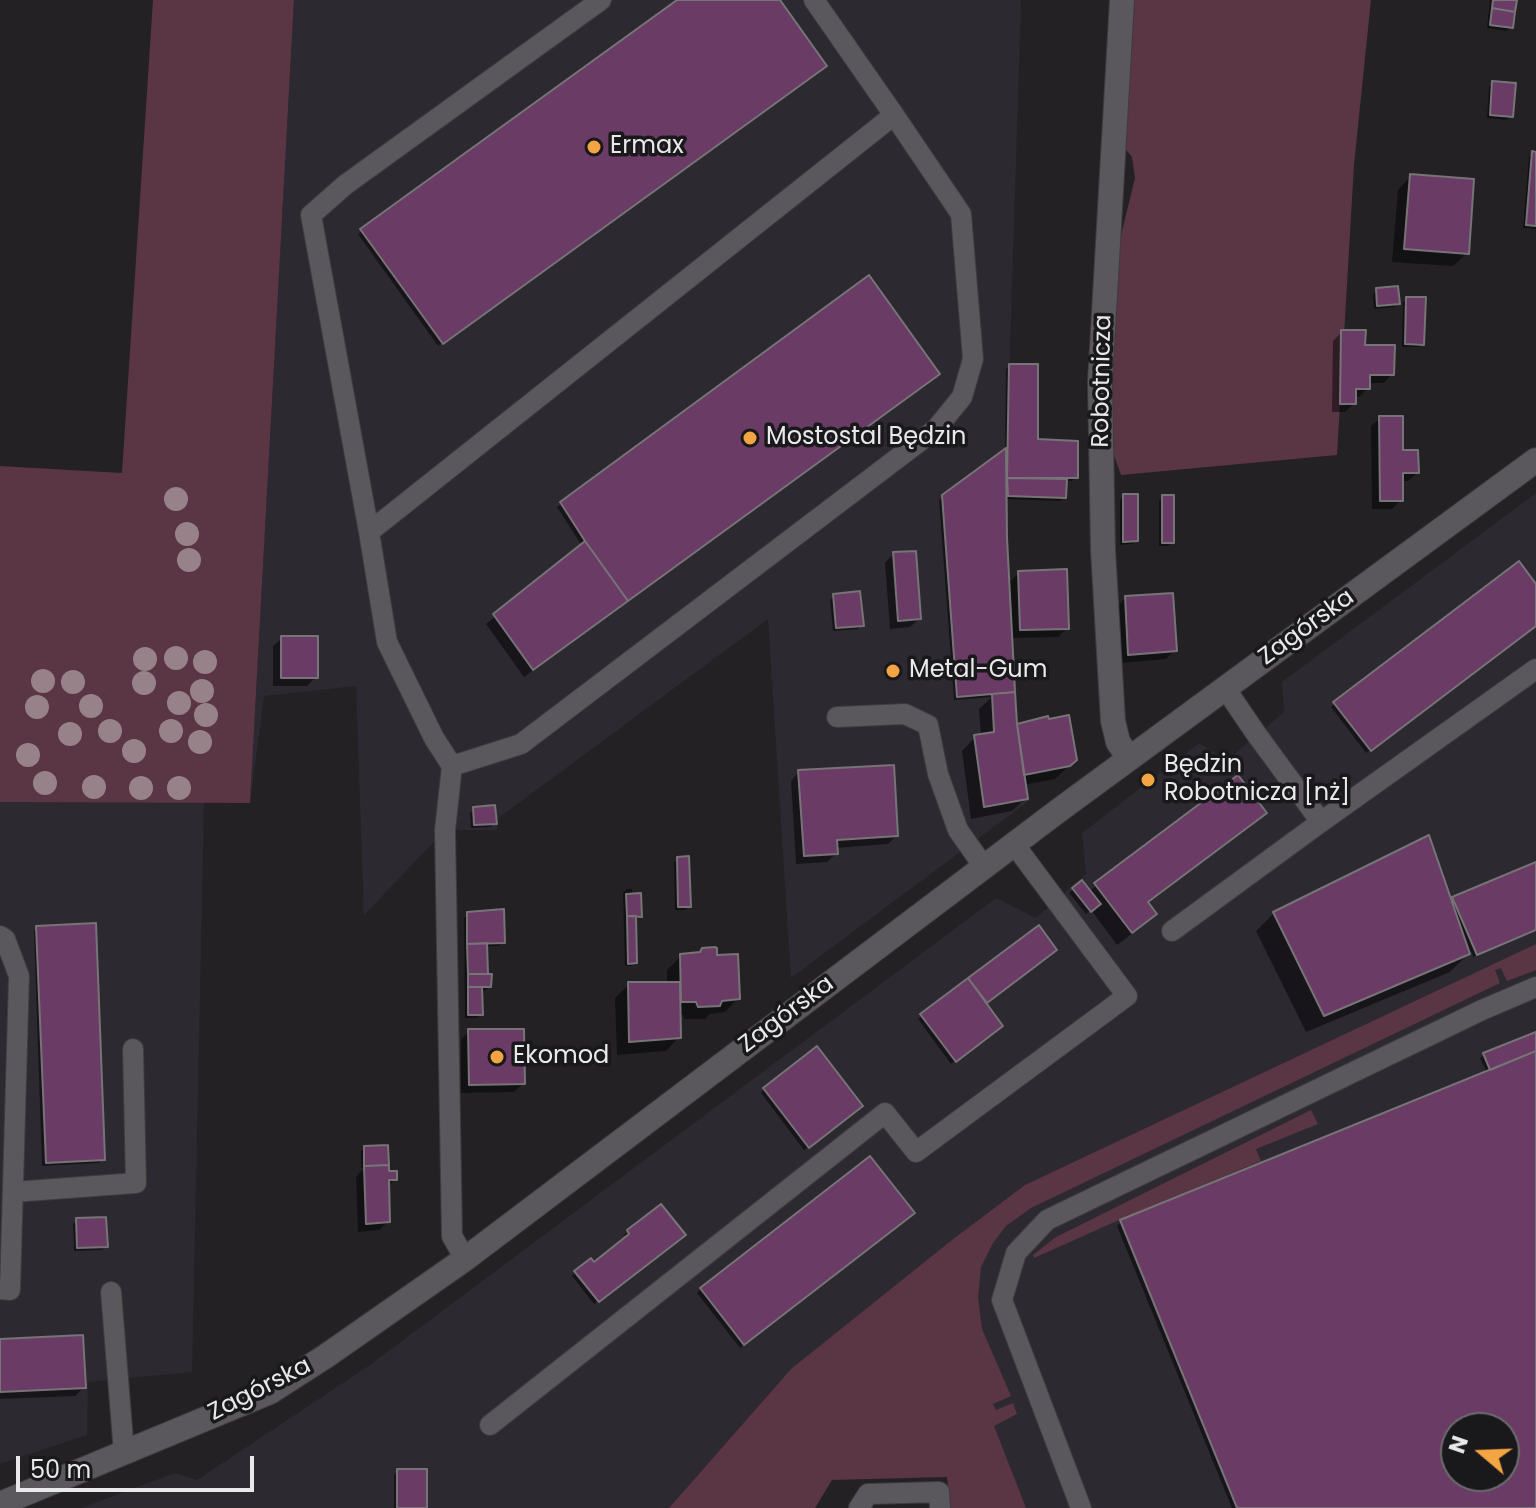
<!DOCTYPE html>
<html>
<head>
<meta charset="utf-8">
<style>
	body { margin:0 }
	#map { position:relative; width:1536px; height:1508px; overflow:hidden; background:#232124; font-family:Poppins,sans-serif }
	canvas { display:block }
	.north { position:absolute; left:1440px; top:1412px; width:80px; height:80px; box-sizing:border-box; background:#19181b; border:2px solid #6c6b6e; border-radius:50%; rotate:289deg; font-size:22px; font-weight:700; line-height:32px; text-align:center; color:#e9e8ea }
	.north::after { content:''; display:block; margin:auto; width:28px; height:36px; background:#f3a443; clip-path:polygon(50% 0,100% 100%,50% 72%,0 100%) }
	.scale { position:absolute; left:16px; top:1456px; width:238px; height:36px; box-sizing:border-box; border:4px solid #e9e8ea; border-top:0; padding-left:10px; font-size:24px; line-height:28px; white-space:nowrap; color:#e9e8ea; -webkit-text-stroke:6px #19181b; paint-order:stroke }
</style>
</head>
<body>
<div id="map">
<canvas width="1536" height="1508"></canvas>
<div class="north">N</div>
<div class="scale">50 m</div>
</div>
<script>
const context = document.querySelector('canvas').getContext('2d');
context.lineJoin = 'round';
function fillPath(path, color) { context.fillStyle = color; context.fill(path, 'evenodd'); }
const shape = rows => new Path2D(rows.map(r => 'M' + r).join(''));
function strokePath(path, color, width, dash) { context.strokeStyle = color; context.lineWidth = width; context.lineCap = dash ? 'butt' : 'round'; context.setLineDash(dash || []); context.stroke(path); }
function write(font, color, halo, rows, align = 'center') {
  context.font = font + ' Poppins,sans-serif'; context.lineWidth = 7; context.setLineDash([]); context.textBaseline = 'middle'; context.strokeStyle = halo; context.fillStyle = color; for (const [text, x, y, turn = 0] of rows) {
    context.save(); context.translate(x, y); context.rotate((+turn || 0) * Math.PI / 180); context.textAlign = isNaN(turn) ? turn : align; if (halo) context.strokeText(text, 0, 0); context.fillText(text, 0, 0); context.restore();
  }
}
fillPath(shape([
	[294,0,1021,0,1007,444,1008,535,1018,724,1024,775,1030,800,791,978,768,619,497,819,497,830,445,830,364,915,356,686,264,696,250,803],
	[1536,493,1536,1508,988,1508,984,1413,791,1369,669,1508,81,1508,175,1473,197,1480,367,1367,996,898,1036,918,1086,874,1082,833,1199,743,1227,760,1284,712,1282,682],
	[1456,1428,1504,1428,1504,1476,1456,1476],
	[0,802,204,802,192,1372,88,1382,87,1435,0,1464]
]), '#2d2931');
fillPath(shape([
	[153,0,294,0,250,803,0,802,0,466,122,473],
	[1132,0,1371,0,1354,165,1337,455,1121,475,1111,447,1114,264,1135,178,1132,157,1123,146],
	[1536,944,1536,970,1507,981,1501,968,1495,970,1500,983,1031,1208,1006,1226,993,1243,981,1267,978,1298,982,1329,1011,1396,993,1404,996,1410,1013,1403,1017,1414,994,1426,1026,1508,950,1508,947,1477,832,1480,815,1508,669,1508,791,1369,952,1240,1025,1185],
	[1311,1110,1318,1124,1256,1149,1261,1161,1119,1220,1034,1258,1033,1255,1056,1237]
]), '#5a3544');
fillPath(shape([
	[680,0,777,0,821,69,438,346,358,234],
	[1490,0,1515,0,1511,27,1507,31,1487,28],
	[1493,83,1511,116,1507,120,1487,118,1489,87],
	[1533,153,1536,154,1536,229,1523,228,1529,157],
	[1411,176,1467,253,1453,266,1392,262,1398,190],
	[868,278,622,604,524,677,486,624,582,546,557,507],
	[1377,290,1398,304,1394,307,1374,309,1373,294],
	[1407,299,1422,344,1419,347,1402,347,1403,302],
	[1342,332,1363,347,1392,374,1384,383,1368,383,1368,388,1359,397,1354,397,1354,403,1345,412,1332,412,1333,341],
	[1010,366,1036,441,1076,477,1072,481,1065,481,1064,497,1061,501,1005,499,1008,583,1019,573,1067,628,1058,637,1011,638,1013,692,1010,694,1015,726,1075,760,1055,779,1023,785,1026,798,1012,811,971,819,962,751,975,737,981,736,979,709,992,697,954,700,939,500,1005,451,1006,369],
	[1380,418,1401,452,1417,473,1408,481,1401,481,1401,500,1392,509,1372,509,1371,426],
	[1124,496,1136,541,1132,544,1120,545,1120,500],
	[1163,497,1172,542,1168,546,1159,546,1159,501],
	[893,554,919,619,910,627,890,629,885,563],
	[1536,588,1536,625,1366,753,1331,707,1335,703],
	[834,596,862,625,858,629,833,631,830,600],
	[1125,598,1174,651,1166,659,1120,663,1117,607],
	[282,638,316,677,307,686,273,686,273,646],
	[799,772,896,836,888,844,835,848,836,854,827,862,796,864,791,781],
	[1238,778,1264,812,1251,826,1147,904,1155,914,1141,927,1117,945,1091,910,1086,914,1069,893,1081,883,1088,892],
	[474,809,495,823,491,827,471,828,470,813],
	[678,859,689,906,685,910,675,910,674,862],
	[1536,865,1536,931,1473,957,1471,951,1450,972,1306,1032,1256,931,1274,913,1450,902,1453,899],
	[627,889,632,889,632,896,640,916,636,920,635,962,631,966,625,966,623,893],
	[468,914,503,942,499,946,485,946,486,976,489,986,486,990,480,990,481,1014,477,1018,465,1018,464,918],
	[37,928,103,1159,99,1163,42,1166,34,931],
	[1038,928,1051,953,984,1003,997,1029,951,1064,918,1019],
	[681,956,716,957,738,998,725,1012,710,1014,705,1019,684,1019,683,1015,679,1015,679,1037,666,1051,617,1055,615,998,629,984,667,984,667,970],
	[469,1031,523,1083,514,1092,461,1093,461,1040],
	[1536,1034,1536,1508,1232,1508,1117,1226,1121,1222,1487,1073,1480,1058,1484,1055],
	[1456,1428,1504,1428,1504,1476,1456,1476],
	[764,1089,856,1110,804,1150,761,1093],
	[365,1148,387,1173,395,1179,387,1187,388,1222,379,1230,358,1232,356,1177,364,1168,361,1168,361,1151],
	[908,1217,740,1348,697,1293,701,1289],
	[77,1220,106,1246,102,1250,74,1251,73,1224],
	[628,1232,680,1238,594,1304,572,1276,575,1272,594,1264,627,1239,624,1235],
	[0,1341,83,1388,75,1396,0,1399],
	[398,1471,425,1508,394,1508,394,1475]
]), '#0007');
const building = shape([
	[677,0,780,0,827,66,443,344,360,229,677,0],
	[1493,0,1517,0,1515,12,1492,8,1493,0],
	[1492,8,1515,12,1513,28,1490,25,1492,8],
	[1492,81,1516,83,1513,117,1490,115,1492,81],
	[1532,151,1536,152,1536,226,1526,225,1532,151],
	[1410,174,1474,179,1469,254,1404,249,1410,174],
	[869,275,940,374,628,601,585,541,560,502,869,275],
	[1398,286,1400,304,1377,306,1376,288,1398,286],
	[1406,297,1426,297,1424,345,1405,344,1406,297],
	[1341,330,1366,330,1365,345,1395,345,1394,375,1370,375,1370,389,1356,389,1356,404,1340,404,1341,330],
	[1009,364,1038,364,1038,439,1078,441,1078,478,1007,478,1009,364],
	[1379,416,1403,416,1403,450,1418,450,1419,473,1403,473,1403,501,1380,501,1379,416],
	[1006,448,1007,538,1015,692,957,697,942,495,1006,448],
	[1007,478,1067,479,1066,498,1008,496,1007,478],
	[1123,494,1138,494,1138,541,1123,542,1123,494],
	[1162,495,1174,495,1174,543,1162,543,1162,495],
	[585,541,628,601,533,670,493,614,585,541],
	[916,551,921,619,898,621,893,552,916,551],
	[1519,561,1536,584,1536,626,1371,751,1333,702,1519,561],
	[1067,569,1069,629,1020,630,1018,571,1067,569],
	[860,591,864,626,836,628,833,594,860,591],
	[1173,593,1177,651,1128,655,1125,596,1173,593],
	[281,636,318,636,318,678,281,678,281,636],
	[1015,692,1017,724,1028,799,984,807,974,735,994,732,992,694,1015,692],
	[1069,715,1077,760,1070,766,1024,775,1017,724,1048,716,1049,719,1069,715],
	[894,765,898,836,837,840,838,854,804,856,798,770,894,765],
	[1238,775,1267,813,1148,902,1157,914,1132,933,1094,883,1238,775],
	[495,805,497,824,474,825,473,807,495,805],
	[1429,835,1470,954,1324,1016,1273,912,1429,835],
	[689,856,691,907,678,907,677,857,689,856],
	[1536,862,1536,930,1477,955,1452,897,1536,862],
	[1082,880,1101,904,1091,912,1072,888,1082,880],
	[641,893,642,917,627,916,626,894,641,893],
	[504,909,505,943,467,944,467,912,504,909],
	[627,916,636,916,637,963,628,964,627,916],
	[96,923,105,1160,46,1163,36,926,96,923],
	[1039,925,1057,950,987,1003,968,978,1039,925],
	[487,943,488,974,468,974,467,944,487,943],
	[715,947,717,948,717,955,738,954,740,999,722,1001,720,1006,698,1007,696,1002,681,1002,680,954,700,952,702,948,715,947],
	[468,974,492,974,491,987,468,987,468,974],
	[968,978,1003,1026,956,1062,920,1014,968,978],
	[628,982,680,982,681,1038,629,1042,628,982],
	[468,987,482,987,483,1015,468,1015,468,987],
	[468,1029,524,1029,525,1084,469,1085,468,1029],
	[1536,1032,1536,1051,1490,1070,1483,1053,1536,1032],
	[817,1046,863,1106,809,1148,763,1088,817,1046],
	[1536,1051,1536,1508,1237,1508,1120,1220,1536,1051],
	[1456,1428,1504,1428,1504,1476,1456,1476,1456,1428],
	[388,1145,389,1165,364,1166,364,1146,388,1145],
	[870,1156,915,1213,744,1345,700,1288,870,1156],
	[389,1165,389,1171,397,1171,397,1180,389,1180,390,1222,366,1224,364,1166,389,1165],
	[661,1204,686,1235,599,1302,574,1271,591,1258,594,1262,629,1234,627,1230,661,1204],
	[106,1217,108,1247,77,1248,76,1218,106,1217],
	[83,1335,86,1388,0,1392,0,1339,83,1335],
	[397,1469,427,1469,427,1508,397,1508,397,1469]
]);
fillPath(building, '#693b65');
strokePath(building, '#777477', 2);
const lane = shape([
	[369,532,894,115,814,0],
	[1225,688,1257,735,1321,822,1536,669],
	[837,717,905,714,928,725,938,774,958,830,984,867],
	[452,766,521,744,936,429,962,397,973,359,961,214,894,115],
	[1172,931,1321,822],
	[0,936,5,939,19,976,10,1290,0,1289],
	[13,1192,136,1183,133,1049],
	[465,1259,452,1236,445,830,452,766,434,738,387,642,369,532,311,215,345,185,601,0],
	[111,1292,124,1453],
	[490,1425,885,1113,916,1152,1127,996,1014,844],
	[859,1508,868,1494,939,1492,940,1508],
	[1081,1508,1002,1300,1016,1253,1047,1220,1482,1010,1536,987]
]);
const street = shape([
	[1122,0,1100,382,1103,550,1113,721,1118,742,1129,758]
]);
const secondary = shape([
	[0,1504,270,1392,326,1356,465,1259,1058,811,1536,460]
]);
strokePath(lane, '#3d3c3e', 22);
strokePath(street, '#3d3c3e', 26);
strokePath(secondary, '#3d3c3e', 26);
strokePath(lane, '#5a585c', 20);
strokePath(street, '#5a585c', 24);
strokePath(secondary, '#5a585c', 24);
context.fillStyle = '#98828a';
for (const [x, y] of [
	[176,499],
	[187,534],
	[189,560],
	[176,658],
	[145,659],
	[205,662],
	[43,681],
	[73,682],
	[144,683],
	[202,691],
	[179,703],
	[91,706],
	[37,707],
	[206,715],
	[110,731],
	[171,731],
	[70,734],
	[200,742],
	[134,751],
	[28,755],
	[45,783],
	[94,787],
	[141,788],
	[179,788]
]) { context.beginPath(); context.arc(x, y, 12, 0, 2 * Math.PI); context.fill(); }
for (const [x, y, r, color] of [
	[594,147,8,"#f3a443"],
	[750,438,8,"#f3a443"],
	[893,671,8,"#f3a443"],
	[1148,780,8,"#f3a443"],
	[497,1057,8,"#f3a443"]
]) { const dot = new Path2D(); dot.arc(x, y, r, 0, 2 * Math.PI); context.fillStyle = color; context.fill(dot); strokePath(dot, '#19181b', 3); }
write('24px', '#e9e8ea', '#19181b', [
	["Ermax",610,147],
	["Mostostal Będzin",766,438],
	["Metal-Gum",909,671],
	["Będzin",1164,766],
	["Robotnicza [nż]",1164,794],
	["Ekomod",513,1057]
], 'left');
write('24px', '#e9e8ea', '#19181b', [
	["Robotnicza",1103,381,-89],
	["Zagórska",1307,628,-36],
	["Zagórska",787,1015,-37],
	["Zagórska",260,1390,-27]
]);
</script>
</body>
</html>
